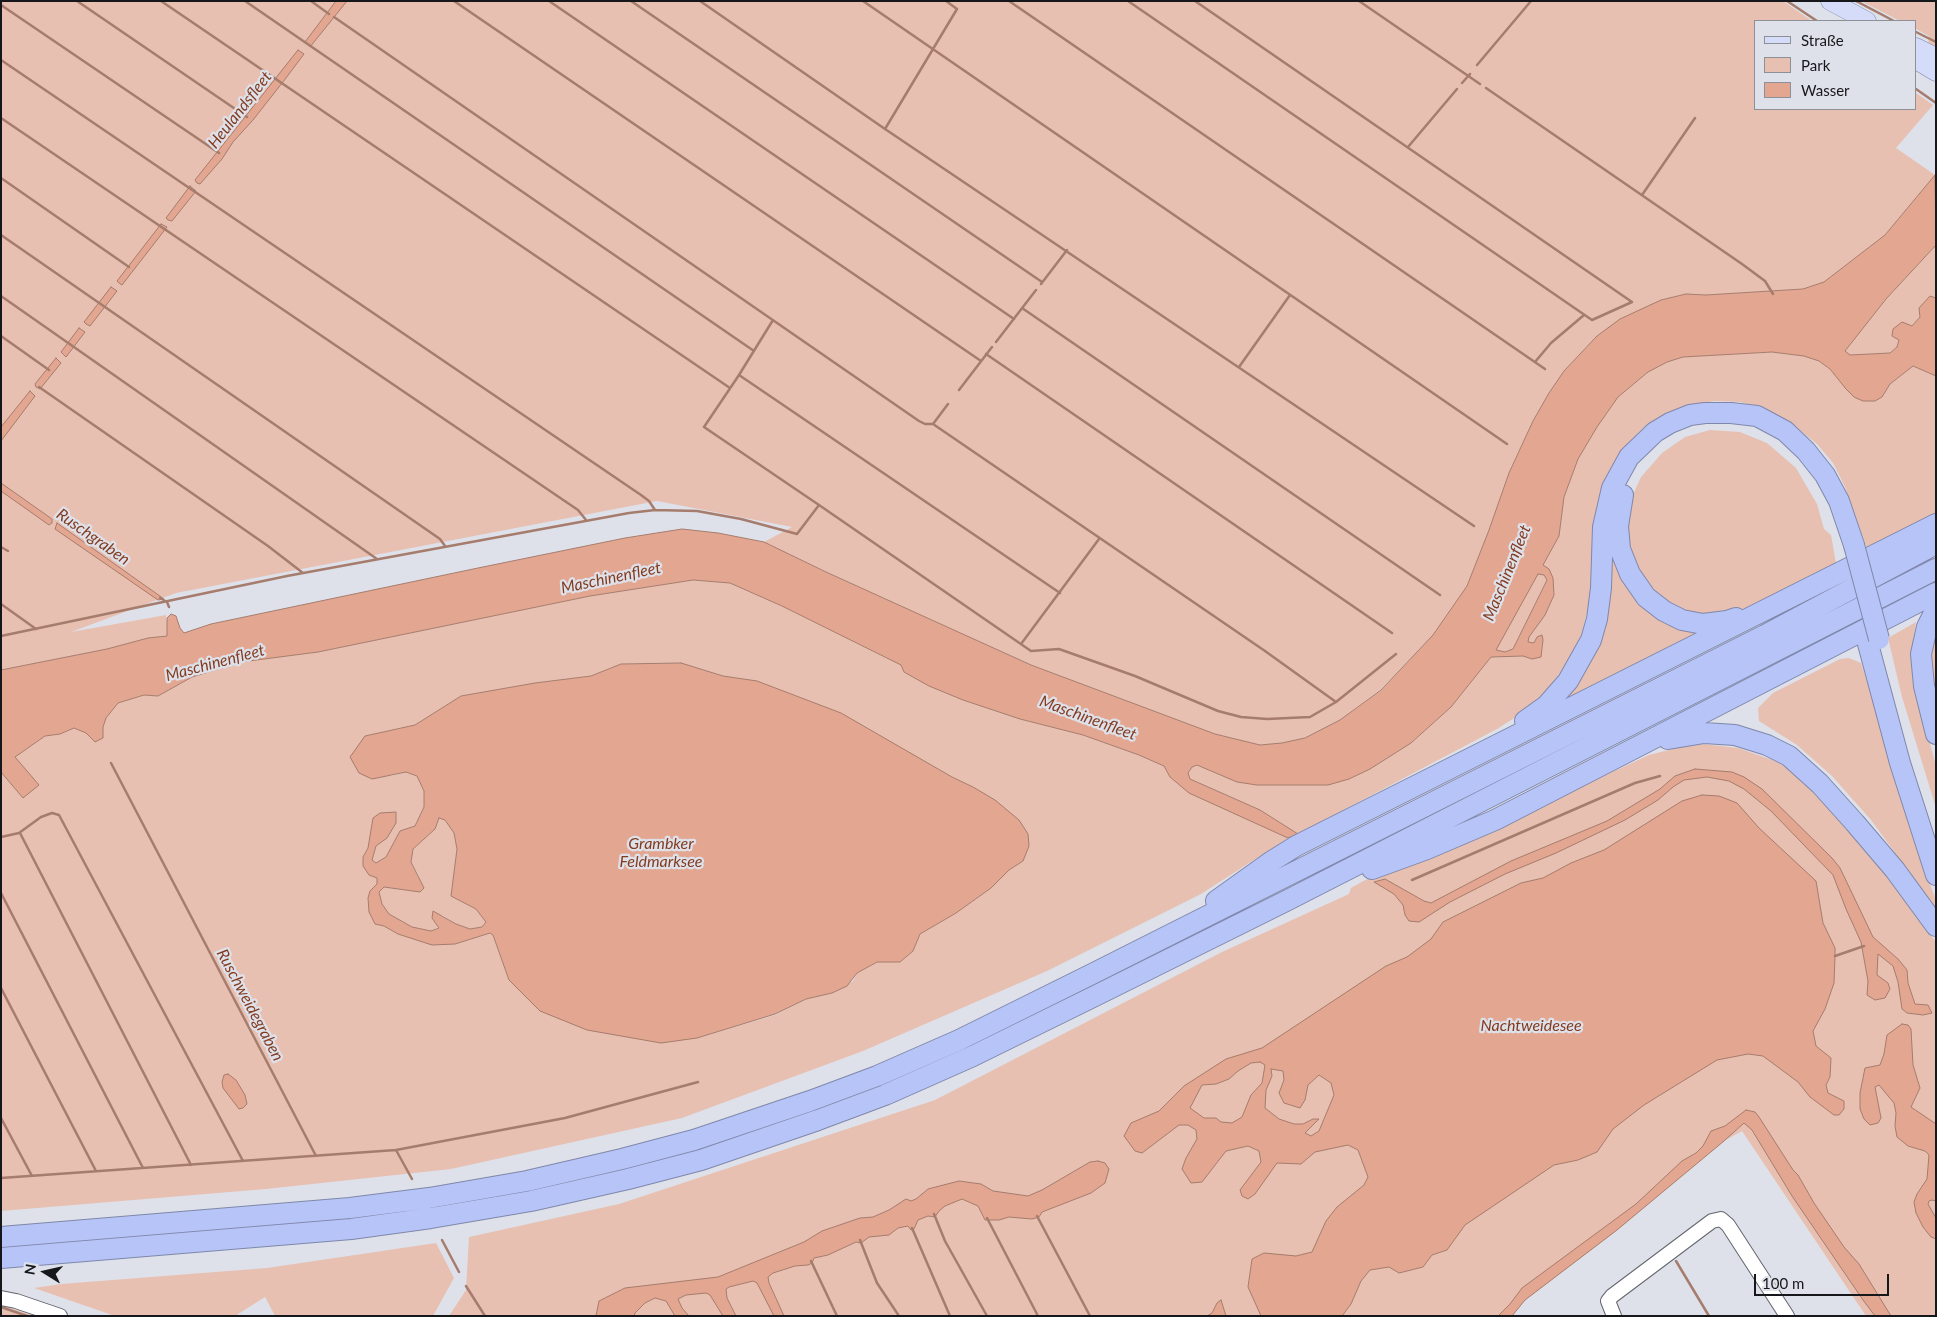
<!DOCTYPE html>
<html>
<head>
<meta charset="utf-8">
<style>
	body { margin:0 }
	#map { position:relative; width:1937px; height:1317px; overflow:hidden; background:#dee1ea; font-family:Lato,sans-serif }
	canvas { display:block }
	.frame { position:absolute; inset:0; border:2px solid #16171a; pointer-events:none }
	.legend { position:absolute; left:1754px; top:20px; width:162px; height:90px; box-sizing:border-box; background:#dee1ea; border:1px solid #8e9097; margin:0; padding:6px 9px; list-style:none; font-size:15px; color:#16171a }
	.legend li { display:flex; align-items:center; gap:10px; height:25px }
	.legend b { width:25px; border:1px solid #8e9097 }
	.north { position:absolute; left:20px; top:1247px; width:50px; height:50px; -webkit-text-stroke:4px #dee1ea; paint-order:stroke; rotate:280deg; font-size:14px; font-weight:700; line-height:20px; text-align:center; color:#16171a }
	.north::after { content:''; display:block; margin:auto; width:18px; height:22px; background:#16171a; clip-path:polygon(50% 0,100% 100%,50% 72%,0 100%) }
	.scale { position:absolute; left:1754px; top:1274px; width:135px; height:22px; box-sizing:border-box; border:2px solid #16171a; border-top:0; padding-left:6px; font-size:15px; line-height:18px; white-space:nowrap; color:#16171a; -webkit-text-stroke:4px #dee1ea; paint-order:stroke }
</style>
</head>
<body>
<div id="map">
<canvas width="1937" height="1317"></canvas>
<div class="frame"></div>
<ul class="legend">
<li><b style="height:6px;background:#d4dcfa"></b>Straße</li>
<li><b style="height:14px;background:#e7c0b2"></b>Park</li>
<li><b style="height:14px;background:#e3a791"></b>Wasser</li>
</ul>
<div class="north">N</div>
<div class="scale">100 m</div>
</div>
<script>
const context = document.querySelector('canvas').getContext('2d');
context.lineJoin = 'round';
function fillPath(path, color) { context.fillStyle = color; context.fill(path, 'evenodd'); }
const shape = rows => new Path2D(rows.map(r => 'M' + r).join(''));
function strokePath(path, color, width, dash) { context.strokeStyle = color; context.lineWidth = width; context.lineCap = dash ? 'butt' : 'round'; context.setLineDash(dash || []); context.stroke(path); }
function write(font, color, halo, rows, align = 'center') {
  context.font = font + ' Lato,sans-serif'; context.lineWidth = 4.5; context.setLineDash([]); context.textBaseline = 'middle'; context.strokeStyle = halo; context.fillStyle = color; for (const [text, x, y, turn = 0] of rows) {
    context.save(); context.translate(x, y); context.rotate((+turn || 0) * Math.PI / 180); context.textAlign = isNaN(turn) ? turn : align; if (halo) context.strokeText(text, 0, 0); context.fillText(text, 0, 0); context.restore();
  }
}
fillPath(shape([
	[1,1,1783,1,1812,21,1756,21,1756,109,1916,109,1916,93,1933,105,1896,148,1935,175,1885,235,1824,282,1803,289,1706,295,1686,294,1661,300,1597,336,1564,371,1549,393,1533,421,1509,473,1489,530,1467,586,1433,635,1381,689,1340,720,1305,738,1282,743,1260,745,1215,734,1031,665,826,572,764,542,792,527,657,501,176,593,71,632,166,615,168,636,148,638,107,649,1,670],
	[1861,1,1936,1,1936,50,1928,46,1929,36,1916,29,1916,21,1900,21],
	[1936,245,1936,298,1930,297,1920,317,1899,340,1897,347,1889,353,1850,355,1844,351,1886,299],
	[1772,352,1804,356,1819,361,1830,369,1854,397,1875,401,1882,397,1890,384,1913,366,1936,376,1936,515,1867,549,1845,487,1833,463,1817,444,1791,423,1764,408,1740,402,1714,401,1689,406,1664,414,1643,428,1624,447,1608,473,1602,487,1599,504,1590,600,1581,636,1564,668,1547,689,1527,710,1497,729,1298,834,1260,810,1190,779,1188,773,1192,767,1197,765,1219,774,1349,779,1370,769,1411,743,1451,707,1491,657,1523,656,1532,659,1543,648,1543,640,1542,635,1534,643,1528,642,1529,637,1545,615,1554,595,1543,565,1559,536,1564,497,1578,459,1597,427,1618,397,1648,372,1667,362,1683,357],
	[1710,430,1740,432,1767,443,1796,468,1817,504,1824,529,1831,535,1836,563,1746,609,1720,617,1697,618,1653,596,1630,556,1627,508,1641,477,1662,453,1685,437],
	[1608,535,1628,582,1715,628,1537,719,1578,676],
	[1538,573,1544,575,1547,579,1513,649,1505,652,1495,650],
	[693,580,730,583,782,606,901,665,904,672,963,700,1020,719,1083,735,1139,755,1164,766,1170,777,1243,817,1288,838,1201,894,1047,971,863,1051,682,1118,451,1169,266,1189,1,1211,1,772,23,798,14,757,45,736,60,734,74,728,103,738,103,727,106,718,118,703,144,695,158,696,192,677,241,662,318,652,590,596],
	[680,663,723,676,757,681,817,704,952,777,973,787,1023,861,1009,870,991,888,956,913,920,934,913,951,900,962,877,962,857,973,853,981,832,993,806,999,775,1015,697,1038,509,980,493,935,490,933,455,944,398,934,384,926,375,924,370,891,377,884,377,878,363,857,368,848,387,838,376,846,372,860,376,863,386,857,400,831,415,826,424,807,424,791,417,776,406,772,391,776,365,736,415,725,461,696,535,683,591,676,621,664],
	[1916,622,1913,641,1912,675,1936,766,1936,808,1902,697,1888,638],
	[1936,631,1936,694,1932,670,1931,651],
	[1849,658,1861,663,1865,675,1917,850,1936,900,1936,909,1871,820,1832,776,1797,745,1759,721,1758,708,1773,693,1840,659],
	[1703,744,1738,748,1778,762,1803,780,1875,861,1936,942,1936,1316,1866,1316,1742,1131,1724,1141,1693,1165,1617,1230,1525,1300,1512,1316,449,1316,466,1290,469,1237,619,1204,935,1100,1222,952,1349,894,1351,888,1365,880,1410,866,1649,755,1681,747],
	[439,818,445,820,454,833,457,849,451,896,476,909,486,922,482,927,470,929,456,924,442,915,439,927,431,931,412,927,389,914,382,904,379,892,384,887,420,891,419,876,411,862,413,849,435,829],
	[436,1243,454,1278,433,1316,275,1316,265,1297,235,1316,115,1316,34,1288,61,1284,267,1268],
	[1,1305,34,1316,1,1316]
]), '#e7c0b2');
const water = shape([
	[336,1,347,1,310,47,305,42,336,1],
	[298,50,304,54,286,78,253,120,233,142,222,159,200,184,197,183,195,180,298,50],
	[1935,175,1936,245,1886,299,1845,351,1850,355,1890,353,1897,347,1899,340,1892,336,1893,329,1902,322,1912,326,1920,317,1919,308,1930,296,1936,298,1936,376,1913,366,1890,384,1882,397,1875,401,1863,401,1854,397,1846,389,1830,369,1819,361,1804,356,1772,352,1683,357,1667,362,1648,372,1618,397,1597,427,1578,459,1564,497,1559,536,1543,565,1549,569,1553,578,1554,595,1545,615,1529,637,1528,642,1534,643,1537,637,1542,635,1543,640,1541,657,1532,659,1523,656,1491,657,1451,707,1411,743,1370,769,1349,779,1328,785,1257,785,1237,782,1197,765,1192,767,1188,773,1190,779,1260,810,1298,834,1288,838,1189,793,1170,777,1164,766,1139,755,1083,735,1020,719,963,700,929,686,904,672,901,665,782,606,730,583,693,580,590,596,318,652,241,662,192,677,158,696,144,695,118,703,106,718,103,727,103,738,95,742,86,733,74,728,60,734,45,736,15,757,39,785,23,798,1,772,1,670,107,649,148,638,167,636,167,618,171,614,176,616,180,628,184,633,211,624,478,568,625,538,682,529,718,533,764,542,826,572,1031,665,1215,734,1260,745,1282,743,1305,738,1340,720,1381,690,1433,635,1467,586,1489,530,1509,473,1533,421,1549,393,1564,371,1597,336,1620,319,1661,300,1686,294,1706,295,1803,289,1824,282,1885,235,1935,175],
	[1538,574,1544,575,1547,580,1513,649,1505,652,1496,650,1538,574],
	[190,186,196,191,172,221,168,220,166,218,190,186],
	[161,224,167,227,122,285,119,283,117,281,161,224],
	[111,287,117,291,90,326,86,324,84,322,111,287],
	[79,328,85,332,66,357,61,352,79,328],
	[56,358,61,363,40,389,36,387,35,384,56,358],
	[30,391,35,396,1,441,1,427,30,391],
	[1,483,52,519,52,523,49,525,1,491,1,483],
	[57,523,164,599,158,600,55,529,57,523],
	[681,663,723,676,757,681,841,713,952,777,973,787,995,800,1019,820,1028,834,1029,846,1023,861,1009,870,991,888,956,913,920,934,913,951,900,962,877,962,857,973,847,986,832,993,806,999,775,1014,697,1038,661,1043,587,1030,540,1011,509,980,493,935,490,933,455,944,432,945,398,934,384,926,375,924,369,912,368,898,370,891,377,884,377,878,369,875,363,866,363,857,368,848,373,818,380,813,396,812,396,823,387,838,376,846,372,860,376,863,386,857,400,831,415,826,424,807,424,791,417,776,406,772,372,779,359,773,350,757,365,736,415,725,461,696,535,683,591,676,621,664,681,663],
	[439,818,445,820,454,833,457,849,451,896,476,909,486,922,482,927,470,929,456,924,433,911,432,918,439,928,431,931,412,927,389,914,382,904,379,892,384,887,420,892,424,888,411,862,413,849,435,829,439,818],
	[1695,769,1732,772,1744,777,1762,789,1832,858,1840,868,1873,937,1898,959,1907,970,1908,983,1915,1004,1928,1005,1932,1013,1923,1015,1907,1013,1902,1009,1898,982,1893,966,1878,954,1877,975,1888,983,1890,989,1885,998,1875,1000,1867,995,1868,981,1861,942,1846,909,1833,875,1771,811,1744,789,1729,781,1707,777,1684,780,1673,787,1658,800,1625,820,1556,853,1505,874,1450,902,1419,922,1409,921,1405,915,1403,905,1394,894,1374,882,1385,879,1424,901,1431,903,1511,861,1607,821,1660,789,1675,776,1695,769],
	[1702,795,1719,796,1737,803,1759,828,1816,881,1823,923,1835,948,1835,956,1834,983,1825,1009,1813,1031,1816,1046,1831,1058,1830,1077,1826,1085,1828,1093,1844,1101,1844,1109,1839,1115,1834,1115,1810,1097,1798,1082,1763,1056,1748,1054,1717,1060,1644,1105,1613,1129,1597,1152,1578,1160,1554,1165,1465,1225,1447,1250,1432,1255,1423,1267,1399,1273,1389,1267,1370,1270,1361,1281,1351,1304,1342,1316,1261,1316,1248,1287,1252,1259,1264,1253,1296,1256,1312,1252,1326,1221,1337,1207,1364,1185,1368,1177,1358,1150,1348,1145,1315,1152,1301,1164,1277,1163,1255,1194,1248,1199,1242,1196,1240,1190,1261,1162,1259,1151,1248,1146,1226,1151,1202,1182,1191,1183,1182,1169,1186,1158,1197,1139,1196,1130,1188,1125,1179,1125,1142,1153,1135,1151,1124,1136,1131,1123,1159,1111,1184,1086,1226,1059,1262,1048,1386,966,1407,957,1431,939,1443,922,1521,883,1543,878,1571,863,1604,850,1682,801,1702,795],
	[1260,1062,1265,1065,1262,1083,1251,1095,1242,1117,1232,1123,1221,1122,1216,1118,1204,1118,1190,1108,1202,1085,1216,1084,1229,1079,1238,1071,1251,1063,1260,1062],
	[1271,1069,1283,1071,1284,1080,1279,1093,1284,1103,1300,1108,1305,1100,1308,1085,1319,1075,1331,1083,1334,1095,1319,1131,1311,1136,1305,1133,1319,1119,1313,1119,1303,1124,1294,1124,1279,1119,1265,1108,1266,1090,1272,1076,1271,1069],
	[1902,1024,1908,1025,1911,1029,1913,1065,1920,1088,1911,1107,1936,1124,1936,1201,1932,1200,1929,1201,1928,1204,1936,1218,1936,1239,1931,1237,1923,1227,1916,1213,1914,1202,1917,1194,1927,1179,1929,1155,1925,1151,1908,1146,1897,1137,1895,1126,1896,1113,1894,1103,1879,1085,1875,1087,1881,1118,1878,1123,1870,1125,1864,1119,1860,1109,1860,1093,1865,1068,1880,1065,1884,1054,1887,1035,1902,1024],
	[228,1074,236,1080,245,1095,247,1104,243,1108,239,1109,223,1088,222,1082,224,1075,228,1074],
	[1746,1110,1755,1112,1759,1117,1793,1170,1798,1175,1814,1203,1844,1247,1859,1264,1891,1316,1875,1316,1863,1300,1792,1196,1752,1130,1744,1123,1724,1141,1617,1230,1525,1300,1512,1316,1498,1316,1510,1304,1522,1288,1636,1204,1682,1161,1696,1153,1703,1146,1711,1131,1725,1126,1746,1110],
	[1098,1161,1105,1163,1109,1169,1105,1183,1091,1193,1042,1212,1039,1217,1032,1219,1009,1217,999,1220,985,1220,978,1206,962,1199,945,1206,939,1211,935,1217,928,1216,918,1220,914,1229,911,1230,908,1226,898,1228,889,1235,869,1237,861,1243,856,1242,828,1255,814,1258,812,1263,808,1265,795,1266,773,1273,768,1277,769,1283,784,1316,774,1316,757,1283,753,1281,729,1287,726,1289,727,1298,736,1316,723,1316,710,1295,706,1293,686,1295,678,1299,682,1308,689,1316,675,1316,666,1301,655,1298,645,1303,635,1313,634,1316,596,1316,599,1301,625,1288,718,1277,804,1242,822,1231,860,1218,873,1217,889,1210,906,1199,911,1201,916,1199,928,1189,959,1181,981,1184,993,1191,1028,1196,1042,1190,1090,1162,1098,1161],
	[1221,1300,1226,1316,1207,1316,1212,1313,1217,1303,1221,1300]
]);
fillPath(water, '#e3a791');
strokePath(water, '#a67c6d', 1);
strokePath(shape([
	[77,1,247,117],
	[161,1,730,388],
	[245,1,754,351],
	[311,1,329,14],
	[454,1,981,361],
	[549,1,1014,319],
	[631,1,1042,282],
	[700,1,885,129,1474,526],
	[863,1,1507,444],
	[1009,1,1545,369],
	[1128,1,1592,320,1632,302,1195,1],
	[1359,1,1480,84],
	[1787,1,1817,21],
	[1856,1,1894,21],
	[1,5,219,153],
	[334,17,919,421,925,424,933,424,1265,651,1336,702],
	[1916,32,1936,42],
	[1,60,641,495,649,501,655,510],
	[1477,65,1531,1],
	[1462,83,1470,74],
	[1486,88,1742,264,1765,281,1773,294],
	[1916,89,1936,103],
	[1,118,578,510,586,520],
	[885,129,957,9,946,1],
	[1408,147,1457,89],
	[1,178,129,267],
	[1642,195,1695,118],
	[1,235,440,539,445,546],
	[1041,284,1067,250],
	[1,296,377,559],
	[1022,308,1440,595],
	[773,320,739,375,704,427,819,505],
	[1,336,49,370],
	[996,342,1036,290],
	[986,354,1392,633],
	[1535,362,1551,343,1584,315],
	[1239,367,1290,295],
	[739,375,1060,593],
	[39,387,268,546,303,573],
	[959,390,992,347],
	[933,424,948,404],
	[1,547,8,551],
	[160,598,167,602,169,607],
	[1,604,36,629],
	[1,636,287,576,629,513,655,510,697,511,741,519,797,534,819,505,1031,651,1059,649,1135,676,1218,711,1241,717,1267,719,1310,717,1336,702,1396,654],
	[1021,644,1099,539],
	[111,763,316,1156],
	[20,833,191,1165],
	[1,837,19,833,41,817,52,813,59,815,243,1161],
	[1412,880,1635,783,1660,776],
	[1,893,143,1168],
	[1835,956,1864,946],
	[1,988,96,1171],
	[1,1118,32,1176],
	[396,1150,565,1118,698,1082],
	[1,1178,396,1150,412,1179],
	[934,1214,945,1241,987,1316],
	[1037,1216,1090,1316],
	[987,1218,1038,1316],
	[912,1228,950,1316],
	[442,1240,459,1272],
	[860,1240,877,1283,899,1316],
	[811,1261,837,1316],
	[1676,1261,1709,1316],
	[466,1286,485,1316],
	[1,1307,27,1316]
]), '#a67c6d', 2.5);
const minor = shape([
	[1,1298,16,1301,60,1316],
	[1614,1316,1608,1301,1612,1296,1712,1221,1721,1219,1728,1225,1787,1316]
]);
const major = shape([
	[1830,1,1867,21],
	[1916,47,1936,57],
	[1916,60,1936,72]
]);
const highway = shape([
	[1623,495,1618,526,1620,549,1630,574,1646,597,1664,611,1682,620,1703,624,1727,621,1736,618],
	[1936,609,1927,627,1921,654,1924,686,1936,734],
	[1868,644,1900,763,1936,875],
	[1525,721,1546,706,1568,681,1591,640,1597,619,1601,588,1603,527,1612,488,1629,457,1655,432,1670,423,1690,415,1705,413,1731,413,1757,416,1785,431,1806,451,1825,475,1839,501,1854,545],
	[1668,739,1704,733,1735,735,1767,745,1789,756,1820,784,1855,823,1895,870,1936,926],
	[1372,869,1427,849,1495,820,1936,593],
	[1216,901,1272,861,1296,846,1936,524],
	[1,1237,350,1208,429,1198,527,1181,622,1159,694,1140,810,1101,877,1076,959,1040,1094,973,1765,635,1936,544],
	[1,1258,351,1229,431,1218,531,1201,628,1179,701,1160,818,1120,885,1095,973,1056,1097,995,1286,901,1936,569]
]);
strokePath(minor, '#63656d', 16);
strokePath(major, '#7f87aa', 19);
strokePath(highway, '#7f87aa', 22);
strokePath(minor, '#fff', 14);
strokePath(major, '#d4dcfa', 18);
strokePath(highway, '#b7c4f7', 20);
const highwayBridge = shape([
	[1854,545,1879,639]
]);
strokePath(highwayBridge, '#7f87aa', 22, []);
strokePath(highwayBridge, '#b7c4f7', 20);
write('italic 16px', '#833b1e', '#dee1ea', [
	["Heulandsfleet",240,110,-52],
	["Ruschgraben",93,537,35],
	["Maschinenfleet",1507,573,-68],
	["Maschinenfleet",611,578,-12],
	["Maschinenfleet",215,663,-15],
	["Maschinenfleet",1088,718,20],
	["Grambker",661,844],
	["Feldmarksee",661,862],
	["Ruschweidegraben",250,1005,62],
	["Nachtweidesee",1531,1026]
]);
</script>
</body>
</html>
